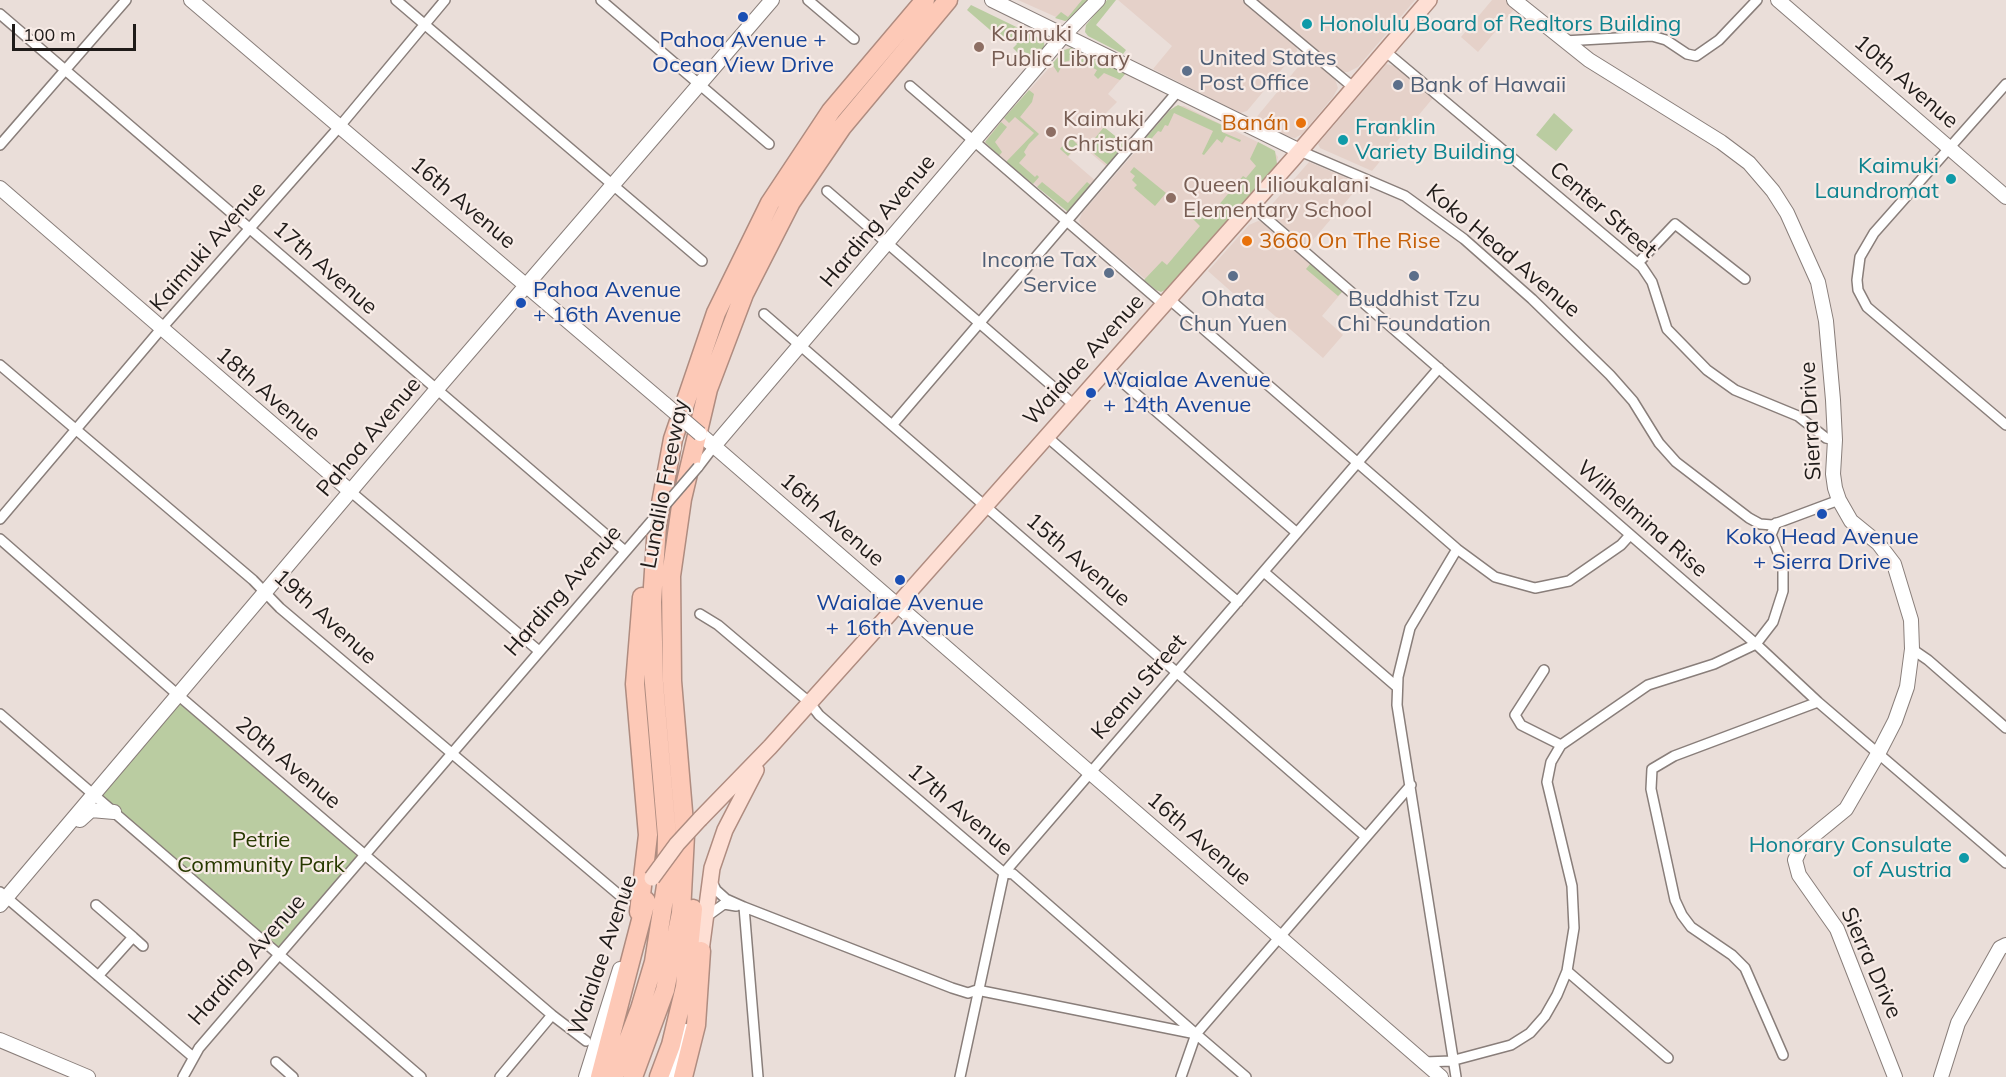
<!DOCTYPE html>
<html>
<head>
<meta charset="utf-8">
<style>
	body { margin:0 }
	#map { position:relative; width:2006px; height:1077px; overflow:hidden; background:#eaded9; font-family:Mulish,sans-serif }
	canvas { display:block }
	.scale { position:absolute; left:12px; top:24px; width:124px; height:27px; box-sizing:border-box; border:3px solid #1f1b19; border-top:0; padding-left:8px; font-size:18px; line-height:21px; white-space:nowrap; color:#1f1b19; -webkit-text-stroke:4px #f7ebe6; paint-order:stroke }
</style>
</head>
<body>
<div id="map">
<canvas width="2006" height="1077"></canvas>
<div class="scale">100 m</div>
</div>
<script>
const context = document.querySelector('canvas').getContext('2d');
context.lineJoin = 'round';
function fillPath(path, color) { context.fillStyle = color; context.fill(path, 'evenodd'); }
const shape = rows => new Path2D(rows.map(r => 'M' + r).join(''));
function strokePath(path, color, width, dash) { context.strokeStyle = color; context.lineWidth = width; context.lineCap = dash ? 'butt' : 'round'; context.setLineDash(dash || []); context.stroke(path); }
function write(font, color, halo, rows, align = 'center') {
  context.font = font + ' Mulish,sans-serif'; context.lineWidth = 4.5; context.setLineDash([]); context.textBaseline = 'middle'; context.strokeStyle = halo; context.fillStyle = color; for (const [text, x, y, turn = 0] of rows) {
    context.save(); context.translate(x, y); context.rotate((+turn || 0) * Math.PI / 180); context.textAlign = isNaN(turn) ? turn : align; if (halo) context.strokeText(text, 0, 0); context.fillText(text, 0, 0); context.restore();
  }
}
fillPath(shape([
	[1018,0,1089,0,1065,21],
	[1118,0,1242,0,1296,45,1297,51,1247,111,1240,113,1153,69,1172,46],
	[1255,0,1415,0,1358,67,1348,72,1341,72],
	[1492,0,1508,0,1516,7,1478,52,1461,37],
	[1067,48,1077,49,1126,73,1108,94,1117,102,1105,114,1108,118,1102,126,1127,146,1108,168,1080,144,1068,157,1097,182,1068,212,985,143,987,137],
	[1307,56,1334,76,1338,88,1333,97,1302,134,1295,138,1288,137,1255,119],
	[1386,64,1395,66,1433,98,1372,171,1320,148,1318,144],
	[1175,106,1184,106,1272,149,1278,157,1276,165,1167,289,1161,292,1083,228,1079,221,1082,213],
	[1309,162,1361,184,1307,247,1267,210],
	[1258,221,1267,223,1343,291,1322,316,1343,335,1323,358,1259,302,1252,310,1208,271,1249,225]
]), '#e5d1c9');
fillPath(shape([
	[1082,0,1089,0,1072,19,1065,21,1055,18,1061,12,1068,17],
	[1107,0,1116,0,1096,25,1126,50,1123,54,1088,36,1085,32,1086,25],
	[971,5,1037,37,1044,43,1045,49,1006,98,1003,95,1034,60,1021,49,1018,53,1013,48,1017,44,1009,37,1004,42,967,10],
	[1071,48,1077,49,1126,73,1120,80,1104,73,1098,79,1094,75,1097,70,1076,59,1064,62,1058,73,1052,64,1064,50],
	[1029,90,1034,94,1032,102,1020,117,1039,134,1029,144,1024,152,1026,155,1019,163,1035,177,1037,175,1039,177,1033,184,1006,162,1034,133,1015,117,1009,123,1004,118],
	[1178,105,1224,126,1222,132,1241,140,1240,142,1226,136,1222,143,1217,139,1204,155,1202,154,1213,131,1174,113,1168,126,1165,125,1161,132,1158,131,1147,144,1144,140,1170,110],
	[1554,113,1573,130,1556,151,1536,135],
	[1001,122,1007,127,995,142,1002,152,999,156,985,142],
	[1104,127,1125,144,1108,165,1087,148],
	[1070,137,1078,145,1068,156,1060,149],
	[1258,142,1275,151,1277,164,1167,289,1161,292,1156,290,1144,280,1162,261,1167,265,1200,226,1190,216,1193,211,1201,217,1207,210,1212,213,1243,176,1246,178,1256,166,1250,159],
	[1134,167,1166,193,1155,206,1134,188,1137,185,1132,180,1135,176,1130,172],
	[1042,182,1068,203,1087,182,1092,186,1068,212,1037,187],
	[1311,263,1343,291,1338,296,1306,269],
	[180,702,360,855,277,949,101,794]
]), '#bacca1');
const street = shape([
	[396,0,702,261],
	[601,0,769,144],
	[808,0,854,39],
	[1249,0,1354,88],
	[0,14,625,551],
	[1564,41,1652,36,1666,40,1687,54,1696,56,1719,40,1757,0],
	[1385,51,1642,267,1652,282,1667,329,1707,370,1735,390,1798,416,1826,438,1835,440],
	[2006,84,1874,233,1860,257,1857,280,1858,290,1867,307,2006,425],
	[910,86,1163,304],
	[0,145,126,0],
	[1300,151,1405,196,1464,239,1532,299,1610,375,1633,401,1659,443,1676,462,1749,518,1760,524,1772,525,1839,500],
	[827,191,1073,404],
	[1252,206,1756,644,1818,702,2006,863],
	[1638,263,1675,224,1745,279],
	[1169,299,1457,549,1495,577,1535,588,1569,581,1621,545,1630,535],
	[764,314,1365,836],
	[0,365,253,580,280,608,624,899],
	[1106,368,1297,533],
	[893,424,1178,91],
	[1046,436,1238,602],
	[698,467,714,446],
	[350,491,539,651],
	[0,519,161,329,340,126,445,0],
	[0,539,178,695,552,1015,586,1041],
	[1264,572,1397,687],
	[700,614,718,625,809,702,819,715,1004,873,1013,874,1196,1034],
	[1912,649,1928,660,2006,728],
	[1544,670,1515,715,1521,725,1561,745],
	[0,714,421,1077],
	[711,880,716,890,726,899,744,907,952,988,968,993,977,990,1196,1034,1246,1077],
	[0,892,193,1057],
	[96,905,133,937,98,976],
	[744,907,758,1077],
	[706,917,724,904,736,906],
	[133,937,143,946],
	[1567,971,1668,1058],
	[1783,1055,1745,968,1732,955,1691,927,1682,915,1675,900,1651,789,1652,769,1674,756,1818,702],
	[276,1062,293,1077],
	[1425,1062,1451,1061,1511,1045,1530,1033,1545,1016,1557,995,1567,971,1574,928,1572,886,1547,782,1551,762,1561,745,1648,685,1714,664,1756,644,1773,622,1783,591,1783,565,1771,535,1776,523],
	[183,1077,199,1048,643,531],
	[500,1077,552,1015],
	[960,1077,1004,873,1439,368],
	[1181,1077,1196,1034,1411,785],
	[1456,1077,1397,705,1398,677,1410,628,1457,549]
]);
const secondary = shape([
	[191,0,665,404],
	[992,0,1300,151],
	[1514,0,1589,60,1721,142,1749,163,1773,191,1787,213,1818,282,1826,321,1833,400,1835,440,1833,474,1835,488,1839,500,1851,521,1878,543,1894,564,1911,620,1912,649,1907,687,1895,721,1879,752,1846,809,1802,845,1795,860,1799,875,1837,929,1895,1077],
	[1778,0,2006,197],
	[0,188,350,491],
	[700,434,1441,1077],
	[714,446,1064,35,1098,0],
	[80,820,91,810,114,812],
	[0,905,437,389,772,0],
	[0,1040,88,1077],
	[586,1077,620,969],
	[670,1077,686,1031],
	[1941,1077,1958,1023,2000,948,2006,945]
]);
const primary = shape([
	[700,819,770,747,901,601,1292,160,1429,0],
	[701,951,712,868,725,830,756,770]
]);
const highway = shape([
	[639,912,648,835,635,684,642,597],
	[600,1077,646,901],
	[614,1077,640,1009,654,962,666,886,667,836,654,683,652,602,657,525,673,439,716,313,770,203,831,111,925,0],
	[633,1077,665,990,681,913,685,835,672,681,671,576,682,499,708,389,744,294,791,202,842,127,948,0],
	[659,1077,671,1045,685,987,693,909],
	[683,1077,696,1025,701,951]
]);
strokePath(street, '#897e7a', 12);
strokePath(secondary, '#897e7a', 16);
strokePath(primary, '#af8c80', 18);
strokePath(highway, '#af8c80', 21);
strokePath(street, '#fff', 9);
strokePath(secondary, '#fff', 14);
strokePath(primary, '#fedfd4', 15);
strokePath(highway, '#fdc9b7', 18);
const streetBridge = shape([
	[643,531,698,467]
]);
const secondaryBridge = shape([
	[665,404,700,434]
]);
const primaryBridge = shape([
	[652,878,677,844,700,819]
]);
strokePath(streetBridge, '#897e7a', 12, []);
strokePath(secondaryBridge, '#897e7a', 16, []);
strokePath(primaryBridge, '#af8c80', 18, []);
strokePath(streetBridge, '#fff', 9);
strokePath(secondaryBridge, '#fff', 14);
strokePath(primaryBridge, '#fedfd4', 15);
for (const [x, y, r, color] of [
	[743,17,6,"#1a4fb4"],
	[1307,24,6,"#0f9aa8"],
	[979,47,6,"#8d6e63"],
	[1187,71,6,"#5c6f8a"],
	[1398,85,6,"#5c6f8a"],
	[1301,123,6,"#e8710a"],
	[1051,132,6,"#8d6e63"],
	[1343,140,6,"#0f9aa8"],
	[1951,179,6,"#0f9aa8"],
	[1171,198,6,"#8d6e63"],
	[1247,241,6,"#e8710a"],
	[1109,273,6,"#5c6f8a"],
	[1233,276,6,"#5c6f8a"],
	[1414,276,6,"#5c6f8a"],
	[521,303,6,"#1a4fb4"],
	[1091,393,6,"#1a4fb4"],
	[1822,514,6,"#1a4fb4"],
	[900,580,6,"#1a4fb4"],
	[1964,858,6,"#0f9aa8"]
]) { const dot = new Path2D(); dot.arc(x, y, r, 0, 2 * Math.PI); context.fillStyle = color; context.fill(dot); strokePath(dot, '#f7ebe6', 2); }
write('22px', '#0d838f', '#f7ebe6', [
	["Honolulu Board of Realtors Building",1319,24],
	["Franklin",1355,127],
	["Variety Building",1355,152],
	["Kaimuki",1939,166,"right"],
	["Laundromat",1939,191,"right"],
	["Honorary Consulate",1952,845,"right"],
	["of Austria",1952,870,"right"]
], 'left');
write('22px', '#785e54', '#f7ebe6', [
	["Kaimuki",991,34],
	["Public Library",991,59],
	["Kaimuki",1063,119],
	["Christian",1063,144],
	["Queen Lilioukalani",1183,185],
	["Elementary School",1183,210]
], 'left');
write('22px', '#164399', '#f7ebe6', [
	["Pahoa Avenue +",743,40],
	["Ocean View Drive",743,65],
	["Pahoa Avenue",533,290,"left"],
	["+ 16th Avenue",533,315,"left"],
	["Waialae Avenue",1103,380,"left"],
	["+ 14th Avenue",1103,405,"left"],
	["Koko Head Avenue",1822,537],
	["+ Sierra Drive",1822,562],
	["Waialae Avenue",900,603],
	["+ 16th Avenue",900,628]
]);
write('22px', '#4e5e75', '#f7ebe6', [
	["United States",1199,58],
	["Post Office",1199,83],
	["Bank of Hawaii",1410,85],
	["Income Tax",1097,260,"right"],
	["Service",1097,285,"right"],
	["Ohata",1233,299,"center"],
	["Chun Yuen",1233,324,"center"],
	["Buddhist Tzu",1414,299,"center"],
	["Chi Foundation",1414,324,"center"]
], 'left');
write('22px', '#1f1b19', '#f7ebe6', [
	["10th Avenue",1906,82,41],
	["16th Avenue",463,203,40],
	["Center Street",1603,210,41],
	["Harding Avenue",878,221,-50],
	["Kaimuki Avenue",208,247,-49],
	["Koko Head Avenue",1503,251,40],
	["17th Avenue",325,268,41],
	["Waialae Avenue",1084,360,-48],
	["18th Avenue",268,394,41],
	["Sierra Drive",1811,421,-93],
	["Pahoa Avenue",369,437,-50],
	["Lunalilo Freeway",665,484,-79],
	["Wilhelmina Rise",1642,519,41],
	["16th Avenue",832,520,41],
	["15th Avenue",1078,560,41],
	["Harding Avenue",563,591,-49],
	["19th Avenue",325,617,42],
	["Keanu Street",1139,687,-49],
	["20th Avenue",288,763,40],
	["17th Avenue",960,810,40],
	["16th Avenue",1199,839,41],
	["Waialae Avenue",603,955,-71],
	["Harding Avenue",247,960,-49],
	["Sierra Drive",1871,963,66]
]);
write('22px', '#c56008', '#f7ebe6', [
	["Banán",1289,123],
	["3660 On The Rise",1259,241,"left"]
], 'right');
write('22px', '#273900', '#f7ebe6', [
	["Petrie",261,840],
	["Community Park",261,865]
]);
</script>
</body>
</html>
